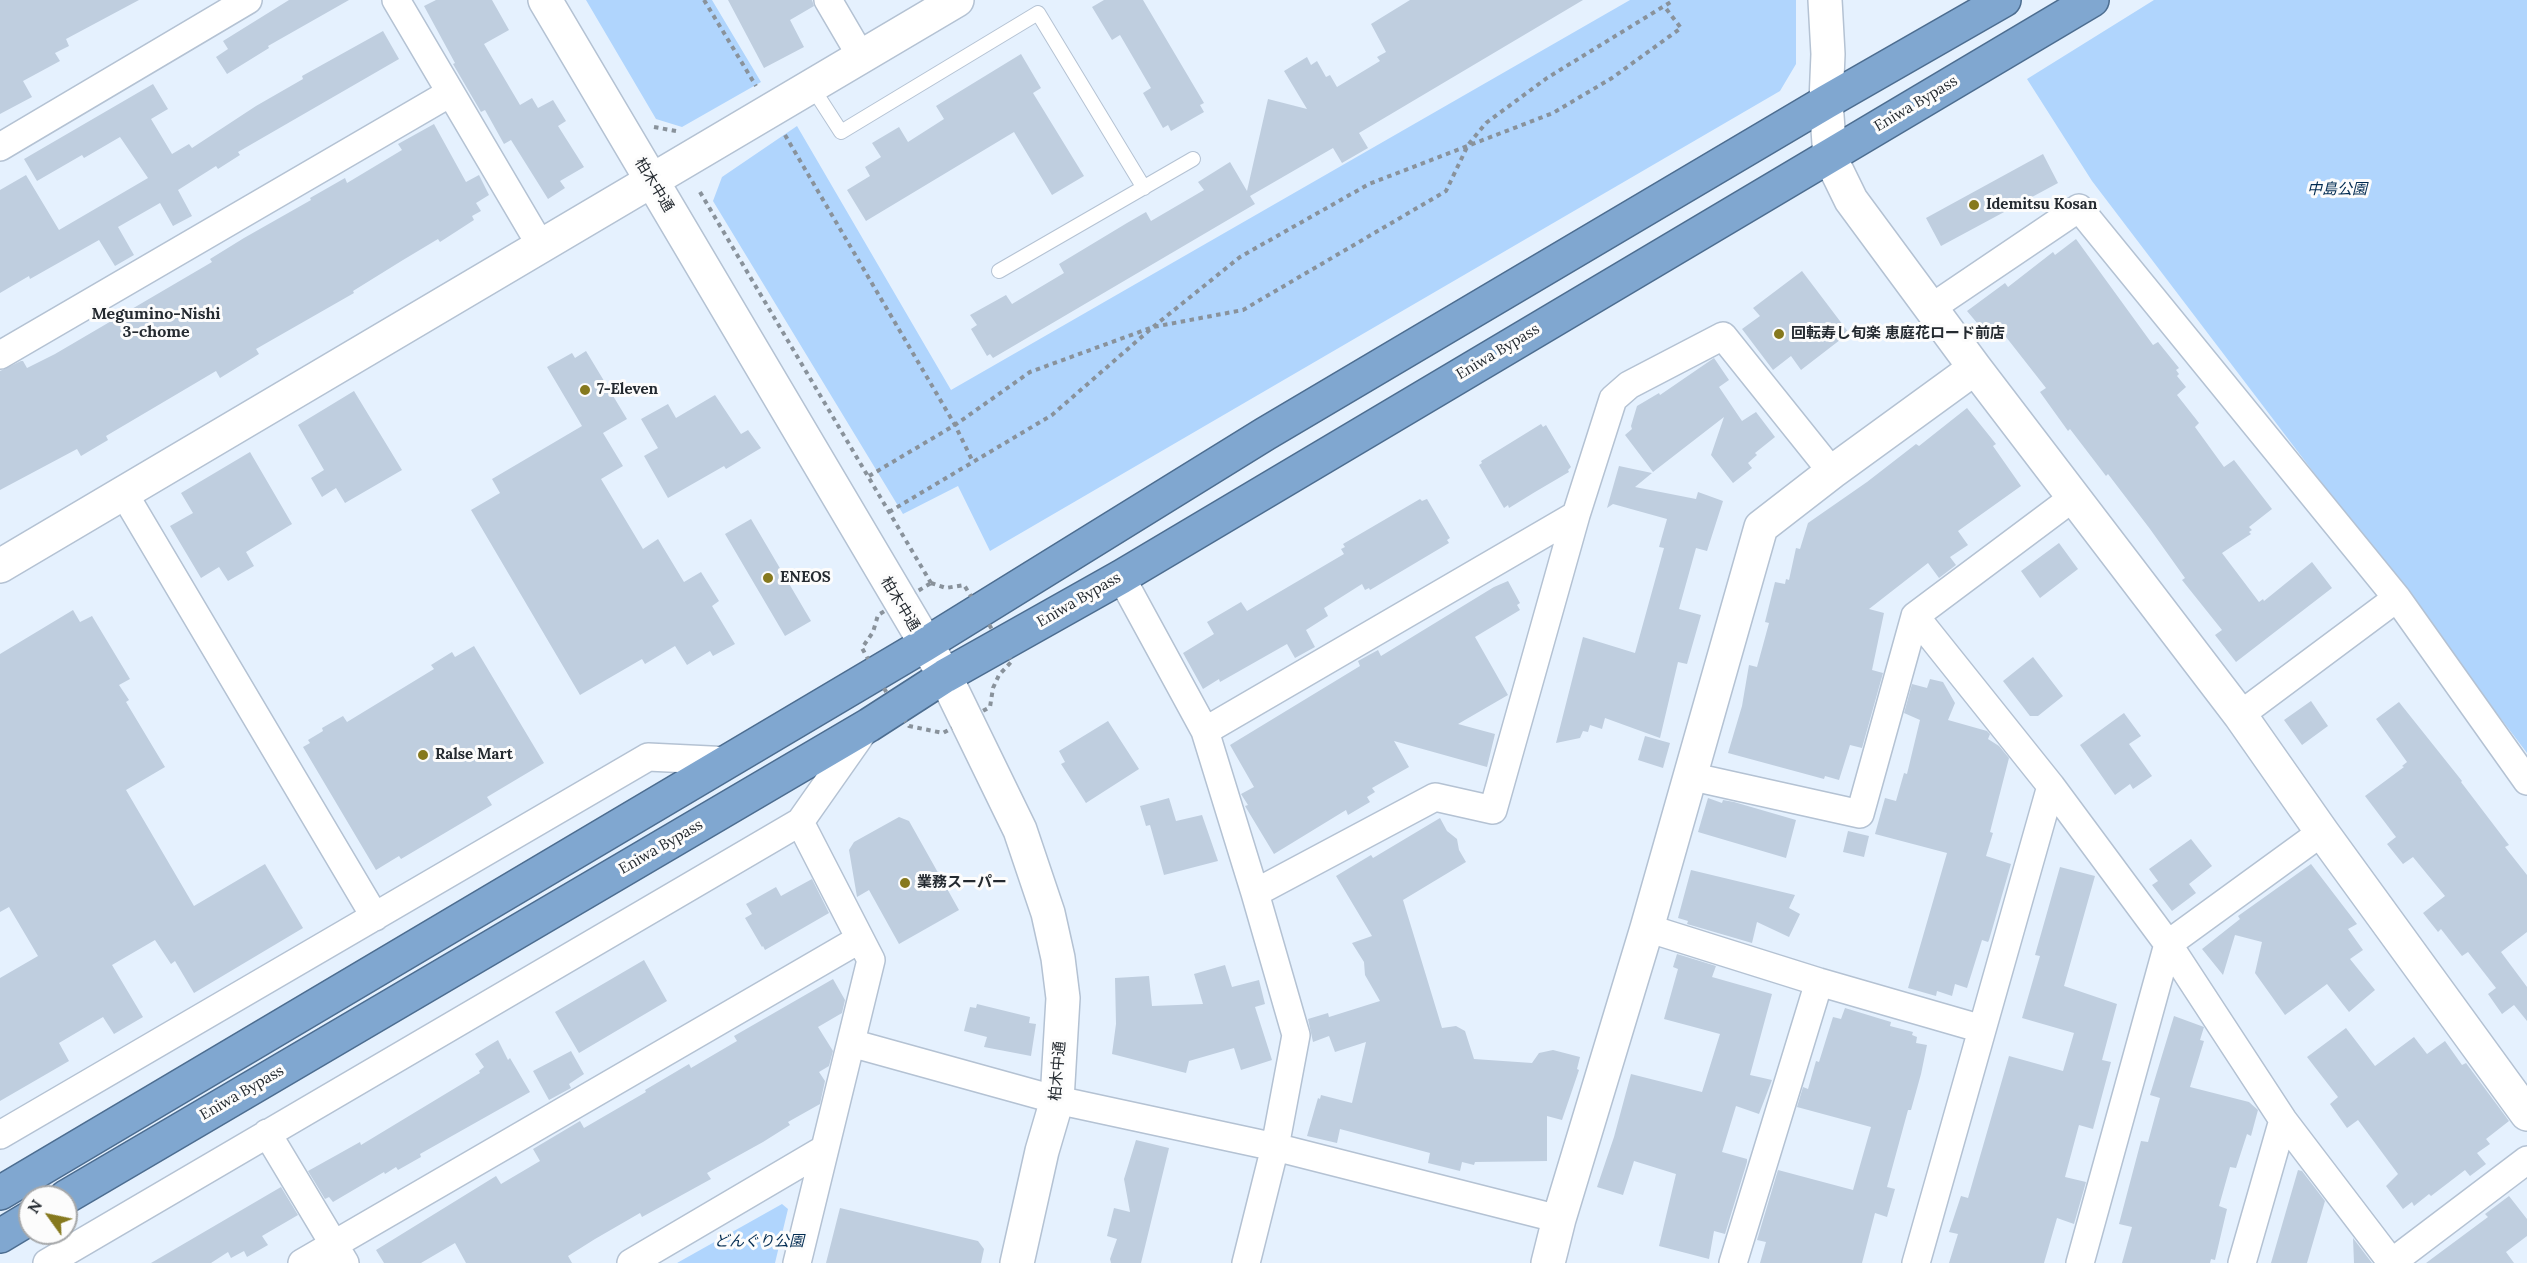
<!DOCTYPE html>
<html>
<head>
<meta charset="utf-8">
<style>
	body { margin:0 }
	#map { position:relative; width:2527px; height:1263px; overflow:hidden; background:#e5f1fe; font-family:Lora,serif }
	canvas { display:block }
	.north { position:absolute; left:18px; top:1185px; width:60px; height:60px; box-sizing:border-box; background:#fcfcfc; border:2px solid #a6a8aa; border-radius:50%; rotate:303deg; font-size:16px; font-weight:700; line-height:24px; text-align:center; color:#242a30 }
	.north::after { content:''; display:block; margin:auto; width:21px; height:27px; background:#86791e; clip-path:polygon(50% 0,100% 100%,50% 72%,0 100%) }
</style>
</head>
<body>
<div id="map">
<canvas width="2527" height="1263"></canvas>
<div class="north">N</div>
</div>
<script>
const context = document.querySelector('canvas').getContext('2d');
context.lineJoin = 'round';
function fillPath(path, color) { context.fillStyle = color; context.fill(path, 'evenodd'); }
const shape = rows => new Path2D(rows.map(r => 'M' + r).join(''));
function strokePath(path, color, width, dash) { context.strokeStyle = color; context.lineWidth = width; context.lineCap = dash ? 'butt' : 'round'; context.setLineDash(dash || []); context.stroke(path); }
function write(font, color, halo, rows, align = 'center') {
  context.font = font + ' Lora,"Noto Sans JP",serif'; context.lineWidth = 6; context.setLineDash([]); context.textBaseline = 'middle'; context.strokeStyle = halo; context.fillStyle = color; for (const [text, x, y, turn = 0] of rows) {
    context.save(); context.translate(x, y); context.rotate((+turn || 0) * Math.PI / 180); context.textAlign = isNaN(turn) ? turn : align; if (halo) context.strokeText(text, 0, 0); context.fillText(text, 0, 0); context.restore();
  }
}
fillPath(shape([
	[586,0,712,0,761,82,682,127,656,119],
	[1630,0,1796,0,1796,64,1780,91,990,551,958,486,903,514,713,201,722,177,797,126,951,390],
	[2154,0,2527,0,2527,753,2092,181,2027,79],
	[782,1204,788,1209,775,1263,677,1263]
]), '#b0d5fd');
fillPath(shape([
	[0,0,139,0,66,39,69,46,55,53,60,61,23,81,32,97,0,114],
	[289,0,349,0,268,46,269,48,227,74,216,57,228,49,223,41],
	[436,0,492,0,509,30,484,44,520,105,532,98,538,108,553,100,566,121,558,126,584,167,560,181,565,188,548,199,511,140,504,144,485,110,481,112,453,64,455,63,424,6],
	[728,0,812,0,814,6,790,20,804,47,764,68],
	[1104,0,1143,0,1204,103,1200,105,1204,112,1171,131,1168,125,1163,128,1143,93,1151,88,1120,35,1112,40,1092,7],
	[1410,0,1583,0,1359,133,1368,148,1342,163,1333,148,1250,196,1255,204,993,358,990,354,987,356,971,329,977,325,970,315,1006,295,1012,304,1064,273,1059,264,1127,223,1146,212,1151,221,1204,190,1198,182,1230,162,1247,191,1268,99,1307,109,1284,71,1307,57,1311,65,1317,61,1326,77,1330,75,1337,87,1380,61,1377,57,1386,52,1371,24],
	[383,31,399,59,238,152,240,155,218,169,216,166,178,190,192,216,173,226,160,203,118,227,134,255,115,266,99,240,30,279,29,276,0,293,0,190,26,175,59,230,148,178,120,137,84,158,82,155,37,181,24,159,153,84,168,109,151,119,172,154,189,144,192,148,256,106,303,79,302,76],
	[1021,54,1041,88,1033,93,1084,176,1052,195,1014,132,866,221,847,190,870,176,865,167,881,157,872,143,899,127,908,142,944,119,936,106],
	[434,124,466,182,479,175,489,195,476,203,481,211,472,216,474,220,440,242,438,239,403,260,353,291,354,293,256,349,259,354,220,378,216,371,106,436,108,440,81,456,77,449,0,490,0,371,21,361,23,361,27,368,55,354,212,262,210,259,244,238,311,200,310,198,345,178,347,183,402,150,398,144],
	[2043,154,2058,183,1941,246,1926,218],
	[2076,239,2153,345,2158,342,2179,368,2176,370,2179,374,2177,376,2186,387,2177,395,2199,423,2195,427,2224,467,2234,460,2272,509,2249,527,2252,530,2249,532,2251,534,2222,553,2259,602,2263,599,2264,601,2312,562,2332,588,2236,662,2215,635,2222,630,2182,580,2185,578,2150,529,2108,474,2106,476,2070,429,2068,431,2040,392,2046,388,1999,328,1988,336,1967,311,2005,283,2008,287,2053,252,2055,255],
	[1802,271,1849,333,1801,370,1791,356,1773,370,1742,329,1760,316,1753,308],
	[586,351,627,419,603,433,623,466,601,479,643,549,658,539,684,582,701,572,719,601,712,606,735,644,713,656,710,651,687,665,675,646,645,664,642,659,580,695,471,510,500,493,492,479,582,426,547,367,572,353,575,358],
	[1714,358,1729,380,1719,387,1742,421,1756,412,1775,437,1755,453,1757,455,1748,463,1752,468,1733,483,1711,455,1724,417,1653,472,1625,435,1632,429,1631,426,1637,406,1659,393,1660,395],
	[354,391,402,470,345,503,336,488,322,497,311,478,324,470,298,425],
	[715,395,741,434,748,430,761,448,726,469,724,466,668,498,644,456,658,448,641,419,668,404,676,418],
	[1967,408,1996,444,1993,446,2021,486,1958,531,1968,545,1950,557,1956,565,1939,578,1928,563,1869,609,1884,613,1872,670,1883,673,1862,748,1850,745,1839,780,1825,776,1824,779,1728,753,1742,706,1749,665,1757,667,1769,623,1765,622,1775,582,1785,584,1786,579,1789,580,1796,548,1800,549,1808,523,1867,482,1916,444,1919,446],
	[1541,424,1543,427,1546,425,1571,467,1568,470,1569,472,1535,492,1509,508,1508,505,1504,508,1479,465,1482,463,1481,461],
	[250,452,292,524,246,552,254,566,228,581,219,567,201,578,170,526,193,513,181,493],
	[1619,466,1652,473,1635,487,1696,499,1698,492,1723,501,1707,551,1696,548,1679,609,1701,615,1687,664,1678,662,1660,738,1605,718,1602,729,1590,725,1588,732,1583,731,1580,738,1556,743,1583,637,1635,653,1664,548,1659,547,1667,519,1613,504,1607,508],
	[1420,499,1422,501,1427,499,1450,538,1447,540,1449,543,1370,590,1369,588,1365,590,1362,584,1324,608,1328,616,1306,630,1315,647,1295,658,1287,644,1220,682,1219,679,1203,689,1183,653,1214,634,1207,622,1241,602,1247,611,1344,554,1341,549,1345,547,1343,544],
	[751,519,811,621,785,636,725,534],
	[2059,543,2078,569,2040,598,2021,571],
	[1508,581,1520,603,1517,605,1520,610,1475,637,1508,695,1458,724,1495,734,1487,767,1394,741,1409,767,1372,788,1375,792,1367,797,1370,802,1348,815,1346,810,1274,854,1245,806,1248,805,1241,794,1254,787,1230,745,1360,666,1358,661,1378,650,1381,656,1494,587],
	[73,610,80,622,92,616,130,679,119,685,129,700,126,702,165,767,126,790,194,906,265,864,303,928,194,993,175,961,171,964,155,940,112,965,143,1017,114,1034,103,1017,59,1043,69,1061,0,1101,0,978,38,956,9,907,0,912,0,654],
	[474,646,544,763,487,797,492,805,401,859,399,856,376,870,303,747,310,743,308,740,323,731,322,728,343,716,347,722,434,669,431,665,452,652,455,657],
	[2033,657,2063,696,2038,716,2030,716,2003,681],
	[1930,679,1943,682,1955,703,1948,720,1987,731,1990,734,1988,739,1999,746,2009,758,1990,832,1993,833,1986,856,2011,864,1989,940,1988,942,1982,940,1967,988,1955,984,1952,996,1937,991,1936,996,1908,988,1947,853,1875,834,1885,798,1896,801,1904,773,1907,774,1920,720,1904,713,1912,684,1927,688],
	[2311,701,2328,726,2302,745,2284,720],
	[2399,702,2462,781,2461,782,2509,845,2505,847,2527,875,2527,932,2501,952,2527,987,2527,1021,2514,1005,2502,1014,2488,994,2496,988,2468,952,2462,956,2441,929,2438,932,2423,913,2445,896,2413,857,2403,864,2387,844,2396,837,2365,796,2404,767,2402,766,2407,762,2376,719],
	[2124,713,2141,736,2129,744,2152,776,2133,789,2130,784,2115,795,2080,745],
	[1108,721,1139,769,1086,803,1061,764,1065,762,1059,751],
	[1645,736,1670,743,1663,768,1638,760],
	[1169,798,1176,821,1202,815,1218,861,1164,875,1150,825,1146,826,1140,806],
	[1708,798,1722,803,1723,800,1734,802,1796,820,1786,858,1698,832],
	[899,817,909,821,959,910,899,944,869,890,857,897,849,850,854,842],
	[1440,818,1447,831,1457,839,1459,850,1466,862,1403,900,1442,1028,1456,1026,1465,1031,1474,1059,1532,1063,1539,1053,1553,1050,1580,1057,1577,1069,1579,1070,1562,1120,1547,1116,1547,1161,1475,1162,1474,1165,1462,1162,1460,1171,1428,1163,1430,1153,1340,1129,1337,1143,1307,1136,1318,1098,1320,1099,1321,1095,1352,1103,1366,1042,1335,1052,1329,1036,1313,1042,1308,1019,1328,1013,1329,1017,1380,1001,1365,975,1364,962,1352,943,1372,936,1336,876,1371,855,1373,858],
	[1848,831,1869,836,1864,857,1843,852],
	[2191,839,2212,866,2189,884,2196,893,2172,911,2152,885,2158,881,2149,869],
	[2311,864,2357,924,2348,929,2363,950,2350,959,2375,990,2349,1012,2327,984,2285,1015,2255,973,2262,942,2235,935,2223,975,2202,949,2240,919,2238,916],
	[2060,867,2095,876,2064,986,2117,1004,2102,1060,2111,1062,2093,1129,2079,1125,2065,1177,2086,1182,2074,1224,2057,1218,2044,1263,1949,1263,1958,1234,1949,1232,1961,1196,1968,1198,2009,1056,2063,1071,2074,1033,2022,1018,2040,956,2035,955],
	[1691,870,1795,895,1789,908,1800,914,1789,937,1757,922,1752,943,1687,924,1688,921,1678,918],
	[812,879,829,913,765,950,763,946,762,947,745,918,752,914,746,904,776,887,781,896],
	[1677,954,1716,966,1712,977,1772,994,1750,1075,1772,1080,1759,1114,1736,1106,1722,1152,1747,1159,1747,1162,1725,1234,1714,1231,1709,1259,1659,1246,1676,1174,1634,1161,1623,1195,1597,1187,1614,1137,1631,1074,1702,1092,1720,1034,1664,1019,1678,969,1673,967],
	[644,960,667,1001,579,1053,555,1012],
	[1225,965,1232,987,1259,980,1265,1004,1255,1007,1272,1060,1241,1070,1234,1048,1189,1061,1186,1073,1112,1054,1116,1024,1115,978,1149,976,1152,1006,1203,1004,1194,974],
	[833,979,845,1000,842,1013,818,1027,833,1051,829,1066,819,1072,825,1081,820,1104,788,1122,790,1125,763,1142,707,1173,711,1179,642,1217,640,1213,595,1239,568,1256,572,1263,466,1263,455,1243,421,1263,384,1263,376,1250,496,1176,501,1184,540,1161,533,1149,580,1121,584,1128,646,1092,645,1090,689,1064,691,1068,737,1041,734,1036],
	[977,1004,1030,1017,1029,1023,1036,1024,1031,1056,984,1047,987,1037,964,1031,970,1007,976,1008],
	[1845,1008,1891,1022,1890,1026,1913,1032,1912,1035,1917,1037,1916,1043,1927,1045,1921,1074,1911,1110,1908,1110,1887,1187,1895,1189,1887,1217,1875,1213,1862,1263,1760,1263,1766,1242,1757,1240,1778,1170,1853,1190,1871,1127,1797,1107,1803,1087,1808,1089,1816,1061,1819,1062,1833,1017,1841,1019],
	[2174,1016,2204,1027,2200,1040,2204,1041,2190,1087,2249,1102,2258,1110,2251,1136,2247,1134,2236,1168,2230,1167,2219,1206,2227,1209,2215,1260,2211,1259,2210,1263,2122,1263,2132,1227,2119,1224,2141,1141,2148,1142,2160,1098,2150,1095],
	[2346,1028,2375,1066,2414,1037,2427,1054,2445,1041,2462,1065,2466,1063,2509,1121,2486,1139,2490,1144,2477,1153,2486,1164,2470,1176,2465,1170,2431,1196,2429,1194,2414,1206,2412,1202,2403,1209,2386,1186,2398,1174,2358,1120,2347,1128,2330,1104,2338,1097,2307,1057],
	[498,1040,508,1060,510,1058,530,1092,420,1154,421,1157,398,1170,396,1167,385,1174,384,1172,333,1202,329,1197,325,1199,308,1171,360,1142,361,1145,480,1073,479,1071,484,1067,475,1054],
	[571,1051,584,1074,569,1084,571,1088,549,1100,533,1071],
	[1136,1140,1169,1148,1141,1263,1111,1263,1110,1259,1117,1239,1107,1236,1114,1208,1130,1212,1124,1179],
	[2298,1170,2302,1171,2325,1201,2307,1263,2271,1263],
	[281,1187,298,1215,262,1236,268,1245,247,1257,244,1251,231,1258,228,1252,211,1263,151,1263],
	[2509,1196,2527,1219,2527,1236,2506,1252,2514,1263,2426,1263,2488,1217,2485,1214],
	[840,1208,978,1241,984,1249,981,1263,826,1263],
	[2353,1238,2372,1263,2354,1263]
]), '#bfcedf');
const service = shape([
	[812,87,841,132,1038,13,1144,188],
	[999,271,1193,159]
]);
const minor = shape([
	[396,0,541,246],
	[828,0,862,58],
	[0,147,248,0],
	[1931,308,2079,208,2397,598,2527,781],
	[0,355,450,93],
	[123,492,375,917],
	[1121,577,1205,731,1255,893,1296,1035,1275,1147,1246,1263],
	[1915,616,2051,786,2168,944,2283,1120,2392,1263],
	[2240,715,2397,598],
	[1205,731,1576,515],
	[1689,776,1860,814,1915,616,2074,497],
	[1255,893,1435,797,1493,810,1576,515,1613,399,1629,385,1723,336,1832,472],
	[1647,928,1819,982,1982,1029],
	[851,1043,1057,1100,1275,1147,1559,1219],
	[267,1133,345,1263],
	[0,1135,648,757,731,761],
	[47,1263,800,822,866,728],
	[302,1263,860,939],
	[631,1263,823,1150],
	[797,1263,871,960,800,822],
	[1733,1263,1819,982],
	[1916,1263,2051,786],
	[2080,1263,2168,944,2322,832],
	[2242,1263,2283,1120],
	[2391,1263,2527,1160]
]);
const tertiary = shape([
	[545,0,945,676,1020,830,1048,913,1058,958,1063,998,1057,1100,1042,1151,1017,1263],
	[1825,0,1828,54,1826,102,1830,157,1851,200,1975,368,2240,715,2322,832,2527,1114],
	[0,566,957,0],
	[1548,1263,1559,1219,1647,928,1761,527,1832,472,1975,368]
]);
const trunk = shape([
	[0,1193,924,645,1265,434,1826,102,2004,0],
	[66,1197,869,725,945,676,1121,577,2092,0],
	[0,1236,30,1218]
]);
strokePath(service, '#b4c2d3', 16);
strokePath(minor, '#b4c2d3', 30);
strokePath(tertiary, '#b4c2d3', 36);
strokePath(trunk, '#4c6d90', 36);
strokePath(shape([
	[704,0,756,86],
	[654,127,676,131],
	[785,135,955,425,973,462],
	[700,192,931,583],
	[869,476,955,425,1030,372,1153,327,1243,310,1446,191,1468,145,1486,123,1547,78,1674,0],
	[889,512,1052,415,1153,327,1240,257,1369,184,1553,113,1612,78,1681,28,1664,6],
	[931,583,946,588,964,585,1012,661,999,675,993,688,990,707,943,733,909,726,895,708,862,648,873,632,878,615,931,583]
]), '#89929b', 4, [4.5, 4.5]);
strokePath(service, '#fff', 14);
strokePath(minor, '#fff', 27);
strokePath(tertiary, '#fff', 33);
strokePath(trunk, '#80a7d0', 33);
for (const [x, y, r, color] of [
	[1974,205,6,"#86791e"],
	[1779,334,6,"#86791e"],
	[585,390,6,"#86791e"],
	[768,578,6,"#86791e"],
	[423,755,6,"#86791e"],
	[905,883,6,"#86791e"]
]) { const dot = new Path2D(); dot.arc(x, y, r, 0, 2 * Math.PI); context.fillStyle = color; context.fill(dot); strokePath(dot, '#fcfcfc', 2); }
write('15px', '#242a30', '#fcfcfc', [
	["Eniwa Bypass",1916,104,-31],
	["柏木中通",654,185,59],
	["Eniwa Bypass",1498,352,-31],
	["Eniwa Bypass",1079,600,-30],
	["柏木中通",900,604,59],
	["Eniwa Bypass",661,847,-30],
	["柏木中通",1058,1071,-85],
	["Eniwa Bypass",242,1093,-30]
]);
write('italic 15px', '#012b51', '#fcfcfc', [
	["中島公園",2337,190],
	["どんぐり公園",759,1242]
]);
write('bold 15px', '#242a30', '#fcfcfc', [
	["Idemitsu Kosan",1986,205],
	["回転寿し旬楽 恵庭花ロード前店",1791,334],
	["7-Eleven",597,390],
	["ENEOS",780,578],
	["Ralse Mart",435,755],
	["業務スーパー",917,883]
], 'left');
write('bold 16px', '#242a30', '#fcfcfc', [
	["Megumino-Nishi",156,314],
	["3-chome",156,332]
]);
</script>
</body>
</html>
